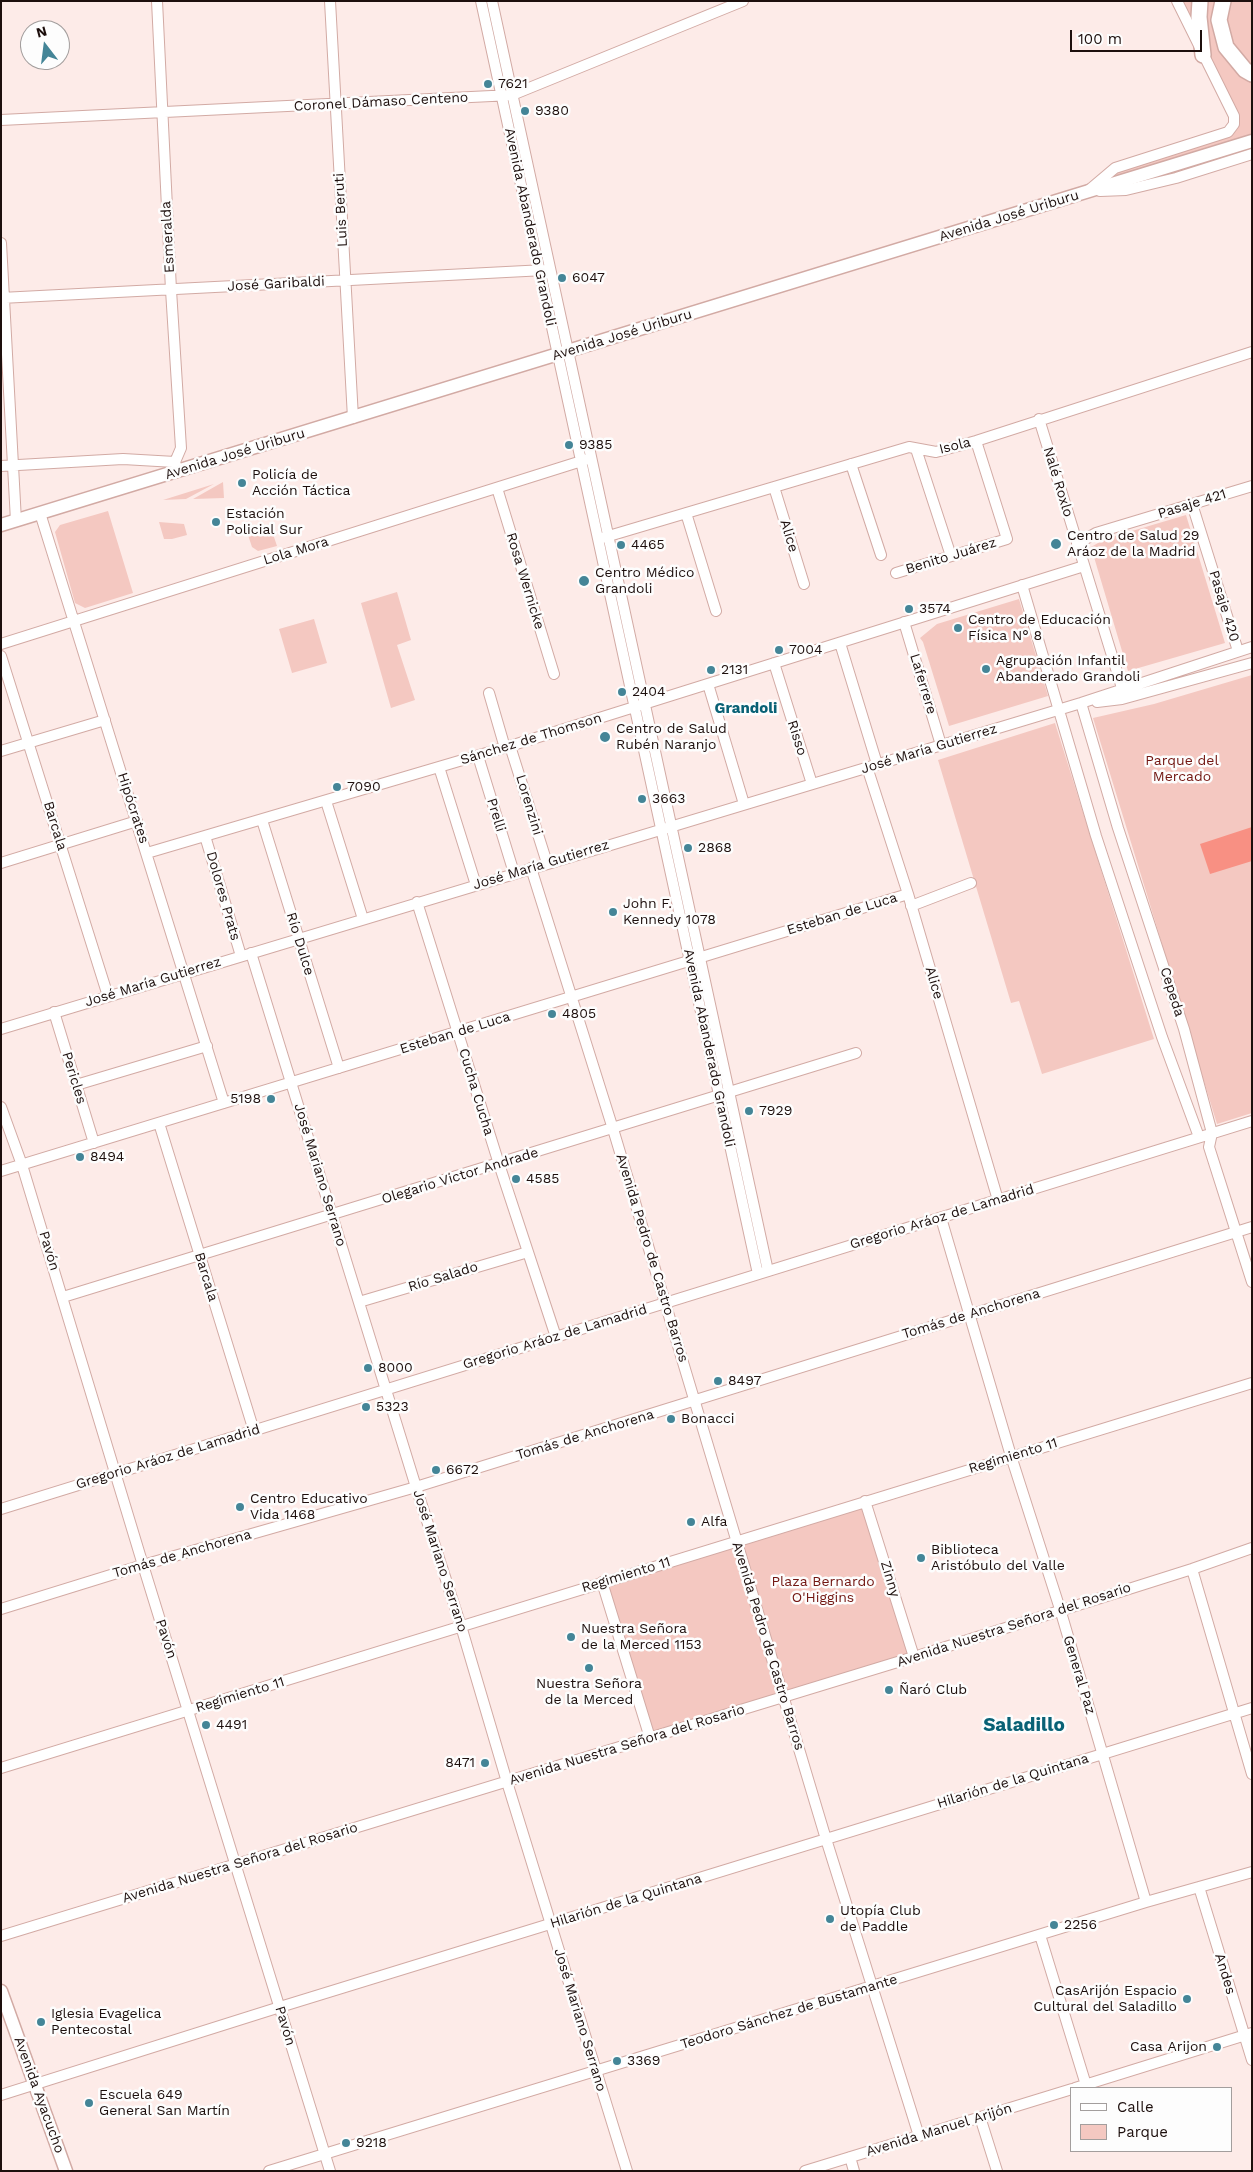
<!DOCTYPE html>
<html>
<head>
<meta charset="utf-8">
<style>
	body { margin:0 }
	#map { position:relative; width:1253px; height:2172px; overflow:hidden; background:#fdebe8; font-family:"Work Sans",sans-serif }
	canvas { display:block }
	.frame { position:absolute; inset:0; border:2px solid #1d0f0d; pointer-events:none }
	.legend { position:absolute; left:1070px; top:2087px; width:162px; height:65px; box-sizing:border-box; background:#fdfdfd; border:1px solid #a39e9d; margin:0; padding:6px 9px; list-style:none; font-size:15px; color:#1d0f0d }
	.legend li { display:flex; align-items:center; gap:10px; height:25px }
	.legend b { width:25px; border:1px solid #a39e9d }
	.north { position:absolute; left:20px; top:20px; width:50px; height:50px; box-sizing:border-box; background:#fdfdfd; border:1px solid #a39e9d; border-radius:50%; rotate:345deg; font-size:14px; font-weight:700; line-height:20px; text-align:center; color:#1d0f0d }
	.north::after { content:''; display:block; margin:auto; width:18px; height:22px; background:#448597; clip-path:polygon(50% 0,100% 100%,50% 72%,0 100%) }
	.scale { position:absolute; left:1070px; top:30px; width:132px; height:22px; box-sizing:border-box; border:2px solid #1d0f0d; border-top:0; padding-left:6px; font-size:15px; line-height:18px; white-space:nowrap; color:#1d0f0d; -webkit-text-stroke:4px #fdfdfd; paint-order:stroke }
</style>
</head>
<body>
<div id="map">
<canvas width="1253" height="2172"></canvas>
<div class="frame"></div>
<ul class="legend">
<li><b style="height:6px;background:#fff"></b>Calle</li>
<li><b style="height:14px;background:#f4c8c1"></b>Parque</li>
</ul>
<div class="north">N</div>
<div class="scale">100 m</div>
</div>
<script>
const context = document.querySelector('canvas').getContext('2d');
context.lineJoin = 'round';
function fillPath(path, color) { context.fillStyle = color; context.fill(path, 'evenodd'); }
const shape = rows => new Path2D(rows.map(r => 'M' + r).join(''));
function strokePath(path, color, width, dash) { context.strokeStyle = color; context.lineWidth = width; context.lineCap = dash ? 'butt' : 'round'; context.setLineDash(dash || []); context.stroke(path); }
function write(font, color, halo, rows, align = 'center') {
  context.font = font + ' "Work Sans",sans-serif'; context.lineWidth = 5; context.setLineDash([]); context.textBaseline = 'middle'; context.strokeStyle = halo; context.fillStyle = color; for (const [text, x, y, turn = 0] of rows) {
    context.save(); context.translate(x, y); context.rotate((+turn || 0) * Math.PI / 180); context.textAlign = isNaN(turn) ? turn : align; if (halo) context.strokeText(text, 0, 0); context.fillText(text, 0, 0); context.restore();
  }
}
fillPath(shape([
	[1177,1,1252,1,1252,154,1176,178,1087,192,1115,168,1228,132,1234,124],
	[223,482,224,498,193,499],
	[214,484,186,499,163,500],
	[108,511,133,593,85,608,75,603,55,532,60,525],
	[1186,515,1225,643,1128,671,1091,547,1105,539],
	[159,522,184,524,187,535,172,539,164,539],
	[271,528,277,546,258,551,252,547,248,535],
	[397,592,411,640,397,645,415,700,391,708,361,603],
	[1019,599,1048,696,949,726,923,642,920,638,937,624],
	[314,619,327,663,292,673,279,629],
	[1252,675,1252,1113,1217,1124,1093,718,1154,704],
	[1055,723,1154,1039,1042,1074,1019,1001,1011,1003,938,760],
	[865,1501,914,1657,650,1738,602,1582]
]), '#f4c8c1');
fillPath(shape([
	[1252,827,1252,861,1210,874,1200,844]
]), '#f89083');
const minor = shape([
	[157,1,171,290,181,448,175,462,178,471],
	[330,1,353,418],
	[481,1,758,1274],
	[492,1,768,1271],
	[1,120,512,95,743,1],
	[1089,190,1115,168,1228,132,1234,124,1234,116,1177,1],
	[1100,191,1126,190,1176,178,1252,154],
	[1,243,16,521],
	[1,298,545,270],
	[1039,419,1122,688],
	[916,449,951,556],
	[851,464,881,555],
	[1,466,123,459,175,462],
	[774,487,804,584],
	[497,488,554,674],
	[1192,504,1238,651],
	[40,513,224,1103],
	[686,513,716,611],
	[602,538,909,447,936,452,976,441,1252,352],
	[1077,544,1096,533,1252,486],
	[896,573,1007,539,976,441],
	[1022,585,1096,836,1162,1037,1199,1137],
	[904,622,941,745],
	[840,643,877,764],
	[1,644,588,459],
	[1,656,108,996],
	[774,663,812,784],
	[708,684,744,804],
	[489,693,505,748],
	[1097,702,1122,699,1252,663],
	[1081,703,1118,828,1184,1029,1212,1133,1209,1147,1252,1282],
	[510,746,547,863],
	[1,751,105,720],
	[478,756,514,873],
	[439,767,476,885],
	[867,767,908,894,998,1200],
	[326,801,363,919],
	[262,820,339,1068],
	[205,836,241,956],
	[147,853,510,746,1084,566],
	[1,863,137,821],
	[531,868,613,1129,826,1839,919,2136],
	[417,902,499,1164,556,1337],
	[911,906,971,883],
	[251,953,416,1487,461,1626,507,1782,627,2171],
	[54,1012,94,1143],
	[1,1029,1081,703,1252,647],
	[76,1085,207,1046],
	[1,1107,22,1165,143,1565,330,2171],
	[159,1123,254,1431],
	[1,1171,908,894],
	[941,1218,1011,1456,1060,1609,1146,1902],
	[63,1297,856,1053],
	[359,1302,528,1252],
	[865,1501,914,1657],
	[1,1509,1252,1121],
	[1192,1569,1252,1774],
	[602,1582,650,1738],
	[1,1609,143,1565,416,1487,1252,1227],
	[1,1768,1252,1383],
	[1199,1887,1252,2060],
	[1040,1935,1086,2085],
	[1,1936,914,1657,1192,1569,1252,1548],
	[1075,2088,1252,2033],
	[1,2095,280,2007,1252,1708],
	[980,2117,997,2171],
	[850,2157,854,2171],
	[269,2171,1146,1902,1252,1872],
	[805,2171,1072,2089]
]);
const major = shape([
	[1,525,1252,141],
	[1,1991,66,2171]
]);
const highway = shape([
	[1200,1,1199,17,1203,55],
	[1223,1,1219,20,1226,47,1245,70,1252,74]
]);
strokePath(minor, '#d2aaa4', 12);
strokePath(major, '#d2aaa4', 15);
strokePath(highway, '#d2aaa4', 18);
strokePath(minor, '#fff', 10);
strokePath(major, '#fff', 12);
strokePath(highway, '#fff', 15);
for (const [x, y, r, color] of [
	[488,84,5,"#448597"],
	[525,111,5,"#448597"],
	[562,278,5,"#448597"],
	[569,445,5,"#448597"],
	[242,483,5,"#448597"],
	[216,522,5,"#448597"],
	[1056,544,6,"#448597"],
	[621,545,5,"#448597"],
	[584,581,6,"#448597"],
	[909,609,5,"#448597"],
	[958,628,5,"#448597"],
	[779,650,5,"#448597"],
	[986,669,5,"#448597"],
	[711,670,5,"#448597"],
	[622,692,5,"#448597"],
	[605,737,6,"#448597"],
	[337,787,5,"#448597"],
	[642,799,5,"#448597"],
	[688,848,5,"#448597"],
	[613,912,5,"#448597"],
	[552,1014,5,"#448597"],
	[271,1099,5,"#448597"],
	[749,1111,5,"#448597"],
	[80,1157,5,"#448597"],
	[516,1179,5,"#448597"],
	[368,1368,5,"#448597"],
	[718,1381,5,"#448597"],
	[366,1407,5,"#448597"],
	[671,1419,5,"#448597"],
	[436,1470,5,"#448597"],
	[240,1507,5,"#448597"],
	[691,1522,5,"#448597"],
	[921,1558,5,"#448597"],
	[571,1637,5,"#448597"],
	[589,1668,5,"#448597"],
	[889,1690,5,"#448597"],
	[206,1725,5,"#448597"],
	[485,1763,5,"#448597"],
	[830,1919,5,"#448597"],
	[1054,1925,5,"#448597"],
	[1187,1999,5,"#448597"],
	[41,2022,5,"#448597"],
	[1217,2047,5,"#448597"],
	[617,2061,5,"#448597"],
	[89,2103,5,"#448597"],
	[346,2143,5,"#448597"]
]) { const dot = new Path2D(); dot.arc(x, y, r, 0, 2 * Math.PI); context.fillStyle = color; context.fill(dot); strokePath(dot, '#fdfdfd', 2); }
write('14px', '#1d0f0d', '#fdfdfd', [
	["7621",498,84],
	["9380",535,111],
	["6047",572,278],
	["9385",579,445],
	["Policía de",252,475],
	["Acción Táctica",252,491],
	["Estación",226,514],
	["Policial Sur",226,530],
	["Centro de Salud 29",1067,536],
	["Aráoz de la Madrid",1067,552],
	["4465",631,545],
	["Centro Médico",595,573],
	["Grandoli",595,589],
	["3574",919,609],
	["Centro de Educación",968,620],
	["Física N° 8",968,636],
	["7004",789,650],
	["Agrupación Infantil",996,661],
	["Abanderado Grandoli",996,677],
	["2131",721,670],
	["2404",632,692],
	["Centro de Salud",616,729],
	["Rubén Naranjo",616,745],
	["7090",347,787],
	["3663",652,799],
	["2868",698,848],
	["John F.",623,904],
	["Kennedy 1078",623,920],
	["4805",562,1014],
	["5198",261,1099,"right"],
	["7929",759,1111],
	["8494",90,1157],
	["4585",526,1179],
	["8000",378,1368],
	["8497",728,1381],
	["5323",376,1407],
	["Bonacci",681,1419],
	["6672",446,1470],
	["Centro Educativo",250,1499],
	["Vida 1468",250,1515],
	["Alfa",701,1522],
	["Biblioteca",931,1550],
	["Aristóbulo del Valle",931,1566],
	["Nuestra Señora",581,1629],
	["de la Merced 1153",581,1645],
	["Nuestra Señora",589,1684,"center"],
	["de la Merced",589,1700,"center"],
	["Ñaró Club",899,1690],
	["4491",216,1725],
	["8471",475,1763,"right"],
	["Utopía Club",840,1911],
	["de Paddle",840,1927],
	["2256",1064,1925],
	["CasArijón Espacio",1177,1991,"right"],
	["Cultural del Saladillo",1177,2007,"right"],
	["Iglesia Evagelica",51,2014],
	["Pentecostal",51,2030],
	["Casa Arijon",1207,2047,"right"],
	["3369",627,2061],
	["Escuela 649",99,2095],
	["General San Martín",99,2111],
	["9218",356,2143]
], 'left');
write('14px', '#1d0f0d', '#fdfdfd', [
	["Coronel Dámaso Centeno",381,102,-3],
	["Luis Beruti",341,210,-93],
	["Avenida José Uriburu",1009,216,-17],
	["Avenida Abanderado Grandoli",530,227,78],
	["Esmeralda",168,237,-93],
	["José Garibaldi",276,284,-3],
	["Avenida José Uriburu",622,335,-17],
	["Isola",955,446,-14],
	["Avenida José Uriburu",235,454,-17],
	["Nalé Roxlo",1058,482,73],
	["Pasaje 421",1192,504,-17],
	["Alice",789,536,73],
	["Lola Mora",296,551,-17],
	["Benito Juárez",951,556,-17],
	["Rosa Wernicke",525,581,73],
	["Pasaje 420",1224,606,73],
	["Laferrere",923,684,73],
	["Risso",797,738,72],
	["Sánchez de Thomson",531,739,-17],
	["José María Gutierrez",929,749,-17],
	["Lorenzini",529,805,73],
	["Hipócrates",133,808,72],
	["Prelli",496,815,73],
	["Barcala",55,826,73],
	["José María Gutierrez",541,865,-17],
	["Dolores Prats",223,896,74],
	["Esteban de Luca",842,914,-17],
	["Río Dulce",300,944,73],
	["José María Gutierrez",153,982,-17],
	["Alice",934,983,74],
	["Cepeda",1172,992,72],
	["Esteban de Luca",455,1033,-17],
	["Avenida Abanderado Grandoli",709,1048,78],
	["Pericles",74,1078,73],
	["Cucha Cucha",476,1092,73],
	["José Mariano Serrano",320,1175,73],
	["Olegario Victor Andrade",460,1176,-17],
	["Gregorio Aráoz de Lamadrid",942,1217,-17],
	["Pavón",49,1251,73],
	["Avenida Pedro de Castro Barros",652,1258,73],
	["Barcala",206,1277,73],
	["Río Salado",443,1277,-17],
	["Tomás de Anchorena",971,1314,-17],
	["Gregorio Aráoz de Lamadrid",555,1337,-17],
	["Tomás de Anchorena",585,1435,-17],
	["Regimiento 11",1013,1456,-17],
	["Gregorio Aráoz de Lamadrid",168,1457,-17],
	["Tomás de Anchorena",182,1554,-16],
	["José Mariano Serrano",440,1561,72],
	["Regimiento 11",626,1575,-17],
	["Zinny",890,1579,73],
	["Avenida Nuestra Señora del Rosario",1014,1625,-18],
	["Pavón",166,1639,72],
	["Avenida Pedro de Castro Barros",768,1646,73],
	["General Paz",1079,1675,73],
	["Regimiento 11",240,1695,-17],
	["Avenida Nuestra Señora del Rosario",627,1745,-17],
	["Hilarión de la Quintana",1013,1781,-17],
	["Avenida Nuestra Señora del Rosario",240,1863,-17],
	["Hilarión de la Quintana",626,1901,-17],
	["Andes",1225,1974,73],
	["Teodoro Sánchez de Bustamante",789,2012,-17],
	["José Mariano Serrano",580,2020,73],
	["Pavón",285,2026,73],
	["Avenida Ayacucho",39,2095,70],
	["Avenida Manuel Arijón",939,2130,-17]
]);
write('14px', '#721611', '#fdfdfd', [
	["Parque del",1182,761],
	["Mercado",1182,777],
	["Plaza Bernardo",823,1582],
	["O'Higgins",823,1598]
]);
write('bold 15px', '#096175', '#fdfdfd', [
	["Grandoli",746,709]
]);
write('bold 19px', '#096175', '#fdfdfd', [
	["Saladillo",1024,1725]
]);
</script>
</body>
</html>
